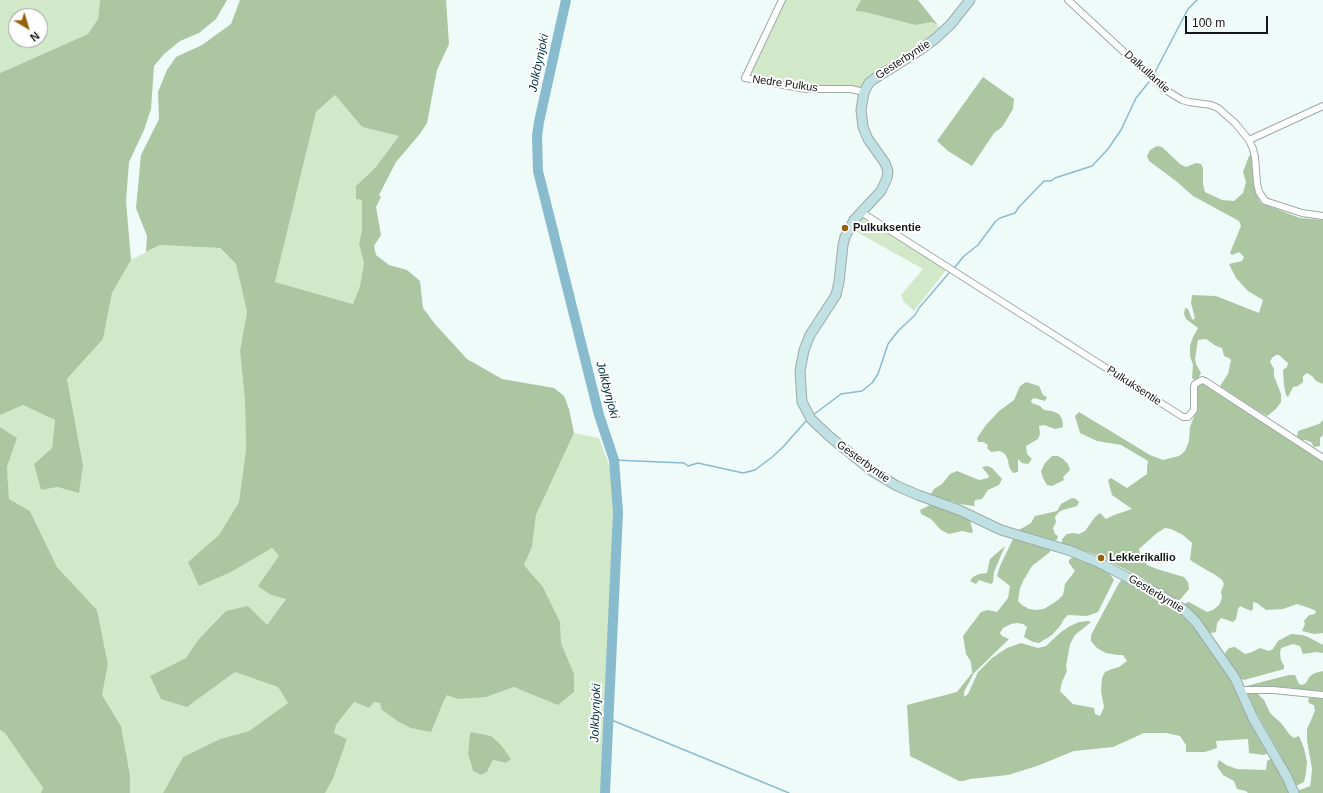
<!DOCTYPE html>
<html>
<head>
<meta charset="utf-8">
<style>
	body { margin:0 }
	#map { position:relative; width:1323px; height:793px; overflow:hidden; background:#effbf8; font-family:Helvetica,sans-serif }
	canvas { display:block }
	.north { position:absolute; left:8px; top:8px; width:40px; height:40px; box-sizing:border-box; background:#fff; border:1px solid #a0a2a1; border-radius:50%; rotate:142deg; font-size:11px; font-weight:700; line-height:16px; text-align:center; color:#121615 }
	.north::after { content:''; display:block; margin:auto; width:14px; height:18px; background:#936211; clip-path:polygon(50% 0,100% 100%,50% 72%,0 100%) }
	.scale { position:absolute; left:1185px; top:16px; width:83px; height:18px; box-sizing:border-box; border:2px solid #121615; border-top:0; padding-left:5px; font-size:12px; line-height:14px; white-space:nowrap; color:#121615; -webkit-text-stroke:3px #fff; paint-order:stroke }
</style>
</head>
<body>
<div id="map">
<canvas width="1323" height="793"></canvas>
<div class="north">N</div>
<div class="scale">100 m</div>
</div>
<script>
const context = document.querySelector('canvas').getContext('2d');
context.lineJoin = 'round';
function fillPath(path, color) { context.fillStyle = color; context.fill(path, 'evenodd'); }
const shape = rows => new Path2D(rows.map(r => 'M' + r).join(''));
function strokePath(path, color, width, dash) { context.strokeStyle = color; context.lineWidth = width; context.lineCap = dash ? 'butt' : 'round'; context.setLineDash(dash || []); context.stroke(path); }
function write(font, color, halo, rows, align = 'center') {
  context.font = font + ' Helvetica,sans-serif'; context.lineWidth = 4; context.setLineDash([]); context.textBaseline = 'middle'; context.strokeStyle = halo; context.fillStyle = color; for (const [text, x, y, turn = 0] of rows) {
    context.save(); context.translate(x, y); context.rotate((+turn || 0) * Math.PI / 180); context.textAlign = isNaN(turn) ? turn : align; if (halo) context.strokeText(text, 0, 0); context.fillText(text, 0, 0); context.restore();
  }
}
fillPath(shape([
	[0,0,100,0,98,19,88,34,0,73],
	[16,16,40,16,40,40,16,40],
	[786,0,861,0,855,11,865,12,914,25,932,22,941,28,927,40,879,72,861,88,811,86,749,76],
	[335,95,362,127,399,136,375,168,356,186,356,199,362,200,362,230,359,244,364,263,360,286,353,304,275,282,316,112],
	[864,215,946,270,914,311,904,302,901,295,923,269,855,231],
	[160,245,219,248,236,264,247,312,240,351,245,401,246,449,239,502,219,535,188,562,231,572,271,548,280,556,271,595,286,598,267,625,198,640,186,658,151,676,187,707,235,672,278,687,288,703,249,731,220,739,183,757,163,793,130,793,130,775,121,726,102,695,108,664,97,610,57,567,30,511,9,499,7,467,17,438,0,427,0,415,23,405,55,420,52,448,34,464,41,490,58,487,83,465,67,379,103,339,112,293,131,260],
	[574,433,599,438,609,465,615,504,605,729,604,793,325,793,333,779,347,739,334,733,336,725,354,702,369,708,374,702,442,705,447,695,486,697,514,687,529,692,574,674,561,643,560,622,543,587,524,565,532,547,536,515],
	[472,732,479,734,506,763,493,760,487,772,481,775,473,771,468,754],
	[0,730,5,732,43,788,41,793,0,793]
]), '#d1e8c9');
fillPath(shape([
	[100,0,227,0,216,19,199,33,180,41,164,54,154,66,151,109,144,130,129,162,126,201,131,260,112,293,103,339,67,379,83,465,79,493,58,487,41,490,34,464,52,448,55,420,23,405,0,415,0,73,88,34,98,19],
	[240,0,446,0,449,44,437,70,427,123,419,135,396,162,379,195,381,197,376,207,381,235,374,246,376,255,389,265,407,270,420,281,423,308,435,324,467,359,502,379,554,388,564,396,569,409,574,433,536,515,532,547,524,565,543,587,560,622,561,643,574,674,574,692,558,705,514,687,486,697,458,699,447,695,442,705,431,732,411,728,399,722,382,710,380,703,374,702,369,708,354,702,336,725,334,733,347,739,333,779,325,793,163,793,183,757,220,739,249,731,288,703,278,687,235,672,187,707,161,699,150,676,186,658,198,640,226,611,248,606,267,625,286,599,271,595,258,586,279,556,272,548,231,572,199,586,188,562,219,535,239,502,246,449,245,401,240,351,247,312,236,264,220,248,160,245,146,252,147,236,136,208,141,155,159,119,158,92,167,70,176,57,202,45,231,24],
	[335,95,362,127,399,136,375,168,356,186,356,199,362,200,362,230,359,244,364,263,360,286,353,304,275,282,316,112],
	[861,0,918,0,938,25,932,22,915,25,865,12,855,11],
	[983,77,1014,99,1013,109,1002,127,994,133,972,166,948,151,937,141],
	[1157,146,1162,147,1180,164,1186,167,1196,163,1201,164,1203,168,1203,184,1205,192,1222,200,1234,201,1243,193,1246,182,1243,172,1249,156,1252,154,1256,194,1261,203,1300,218,1323,220,1323,384,1316,381,1312,376,1307,373,1303,376,1303,382,1298,386,1293,387,1288,397,1286,395,1284,385,1283,370,1287,367,1288,363,1279,355,1276,355,1272,358,1270,362,1274,369,1274,376,1281,394,1281,402,1276,409,1267,416,1256,410,1220,386,1228,374,1231,360,1229,358,1224,356,1222,348,1216,346,1206,339,1198,340,1195,359,1196,364,1201,373,1199,377,1195,380,1192,378,1193,365,1190,356,1190,346,1193,337,1198,328,1186,319,1184,314,1185,308,1188,309,1192,319,1193,320,1195,318,1191,303,1192,295,1216,296,1259,313,1263,300,1248,291,1236,278,1229,264,1242,261,1244,257,1239,252,1232,255,1230,253,1241,226,1239,221,1193,196,1176,181,1149,161,1147,156,1150,150],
	[1026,382,1039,386,1043,395,1047,397,1045,401,1034,398,1031,400,1032,403,1040,406,1044,410,1052,411,1059,414,1062,419,1063,427,1055,429,1044,425,1039,426,1040,434,1038,439,1026,446,1027,454,1032,459,1028,464,1022,463,1018,459,1018,472,1013,473,1009,467,1008,460,1005,454,1000,451,991,452,987,448,988,445,983,442,978,442,977,438,986,425,999,411,1014,400,1020,386],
	[1203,382,1323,461,1323,633,1314,634,1302,631,1305,624,1304,621,1309,615,1315,614,1316,611,1312,609,1297,604,1283,609,1266,610,1257,603,1253,602,1253,609,1251,611,1240,606,1238,609,1236,619,1233,622,1221,618,1217,623,1216,632,1211,633,1207,631,1195,614,1186,606,1185,603,1189,602,1207,612,1213,610,1219,605,1222,598,1221,592,1224,584,1222,580,1214,574,1208,571,1190,560,1192,543,1183,535,1171,529,1165,528,1157,533,1139,549,1141,556,1147,565,1157,569,1184,577,1188,582,1189,589,1179,601,1176,601,1142,578,1097,555,1062,544,1062,539,1067,534,1073,533,1079,534,1085,531,1095,517,1100,513,1106,519,1114,515,1132,509,1112,495,1108,480,1111,478,1127,488,1147,474,1147,467,1148,461,1121,445,1097,441,1080,433,1075,416,1079,412,1150,455,1163,460,1179,456,1185,451,1189,441,1190,427,1195,414,1197,403,1196,390,1200,384],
	[1323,420,1323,435,1320,438,1320,446,1314,447,1311,442,1305,440,1300,440,1297,436,1298,431,1319,424],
	[0,427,17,438,7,467,9,499,30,511,57,567,97,610,108,664,102,695,121,726,130,775,130,793,41,793,43,788,5,733,0,730],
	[1052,456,1058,456,1063,459,1068,464,1070,470,1063,477,1064,480,1052,486,1047,485,1043,478,1041,471,1045,463],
	[987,466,992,468,1002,479,999,485,988,490,982,499,975,500,974,504,975,506,959,504,952,501,945,501,931,494,934,489,942,484,950,474,957,471,979,480,988,478,989,476,982,467],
	[1072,498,1076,499,1079,502,1077,506,1063,510,1059,512,1055,517,1056,522,1053,528,1055,534,1058,536,1057,540,1053,541,1020,532,1019,530,1031,523,1035,516,1057,511,1061,504],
	[932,504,939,505,970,520,973,532,971,533,962,531,949,534,941,530,931,519,921,514,920,510],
	[1014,537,1050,548,1050,552,1032,566,1023,581,1020,588,1018,601,1022,605,1029,609,1037,610,1044,609,1058,600,1063,595,1065,584,1075,571,1069,563,1069,560,1074,556,1093,563,1109,573,1114,580,1098,612,1087,616,1068,615,1064,619,1060,626,1052,635,1039,643,1033,642,1024,637,1027,627,1023,624,1017,623,1011,624,1003,628,1000,633,1002,636,1009,639,974,673,964,692,964,697,968,694,978,672,992,658,1007,648,1021,643,1038,648,1046,646,1061,632,1070,626,1079,622,1088,621,1091,622,1075,635,1070,644,1066,666,1067,671,1062,682,1060,691,1073,704,1094,708,1095,714,1100,716,1104,707,1101,691,1102,678,1105,672,1112,669,1119,667,1127,661,1123,655,1117,655,1106,653,1097,648,1091,641,1091,635,1119,583,1123,578,1173,606,1189,620,1215,655,1234,686,1269,753,1263,755,1249,753,1248,739,1216,741,1217,748,1205,752,1186,752,1186,745,1180,736,1166,733,1144,733,1113,747,1074,751,1037,766,1008,775,970,779,963,781,959,781,910,756,907,705,957,692,972,673,971,662,966,654,963,636,981,612,988,610,997,612,1008,598,1010,586,997,576,1000,566],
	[1005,546,994,572,993,582,991,584,979,580,976,584,970,581,973,577,979,574,987,573,990,559],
	[1291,634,1302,635,1308,637,1323,645,1323,653,1316,652,1303,654,1300,646,1293,644,1281,648,1280,653,1281,660,1284,666,1284,669,1244,680,1239,678,1227,659,1225,653,1229,648,1235,647,1245,654,1252,652,1260,648,1269,651,1273,649,1278,641],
	[1323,671,1323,692,1247,687,1246,686,1289,675,1295,675,1299,684,1302,685,1306,683,1310,676,1315,673],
	[1251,692,1257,693,1264,700,1270,713,1281,723,1290,735,1294,738,1299,736,1304,748,1307,762,1306,773,1304,782,1298,785,1294,785,1280,754,1255,710,1248,694],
	[1315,697,1323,699,1323,793,1298,793,1297,791,1310,786,1311,780,1312,769,1307,740,1307,729,1315,711,1314,705,1310,704,1308,701,1309,698],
	[471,732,491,736,501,745,511,759,506,763,493,760,487,772,481,775,473,771,468,754,470,735],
	[1272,758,1290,793,1248,793,1246,791,1237,789,1234,781,1223,775,1217,766,1219,760,1226,765,1237,769,1266,770,1267,761]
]), '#abc6a1');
strokePath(shape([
	[1154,74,1188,9,1197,0],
	[955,267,964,256,978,245,995,222,1000,218,1015,213,1019,207,1044,181,1051,181,1055,178,1092,166,1108,149,1121,130,1136,98,1149,82],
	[813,415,841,394,862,391,872,383,878,374,888,344,898,331,915,315,919,308,949,273],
	[614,460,684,463,688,466,698,463,743,473,755,470,771,458,783,447,806,421],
	[609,719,789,793]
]), '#89bbce', 1.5);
strokePath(shape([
	[566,0,539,122,537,136,538,171,599,415,614,460,618,512,605,793]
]), '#89bbce', 10);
const street = shape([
	[782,0,745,78,806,89,851,89,864,92],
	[1068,0,1164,89,1182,100,1189,102,1211,105,1218,108,1235,123,1249,140,1253,149,1255,157,1257,183,1259,192,1265,201,1302,213,1323,216],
	[1249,140,1323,106],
	[861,212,1183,417,1188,417,1194,410,1194,387,1195,384,1202,380,1205,381,1323,458],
	[1241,690,1273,690,1323,695]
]);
const secondary = shape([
	[970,0,951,24,935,39,920,50,874,79,869,83,864,92,861,110,863,127,868,139,885,163,888,171,887,178,881,191,854,220,845,237,843,245,839,282,836,295,810,335,804,350,800,371,802,402,811,419,829,436,872,471,897,486,918,495,959,510,1001,530,1068,550,1098,562,1157,593,1184,610,1196,622,1235,678,1253,718,1287,777,1294,793]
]);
strokePath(street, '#9eaaa7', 8);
strokePath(secondary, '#9eaaa7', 11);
strokePath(street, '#fff', 6);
strokePath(secondary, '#bfe1e3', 9);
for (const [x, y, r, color] of [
	[845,228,4,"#936211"],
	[1101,558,4,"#936211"]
]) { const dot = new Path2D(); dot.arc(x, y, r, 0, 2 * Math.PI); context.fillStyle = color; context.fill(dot); strokePath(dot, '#fff', 1.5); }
write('11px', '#121615', '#fff', [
	["Gesterbyntie",903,60,-33],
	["Dalkullantie",1147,72,42],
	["Nedre Pulkus",785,84,8],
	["Pulkuksentie",1134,386,33],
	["Gesterbyntie",863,462,36],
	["Gesterbyntie",1156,594,31]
]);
write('bold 11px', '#121615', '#fff', [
	["Pulkuksentie",853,228],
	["Lekkerikallio",1109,558]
], 'left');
write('italic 12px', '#002f3d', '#fff', [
	["Jolkbynjoki",539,63,-78],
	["Jolkbynjoki",607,390,75],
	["Jolkbynjoki",596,713,-88]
]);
</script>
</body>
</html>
